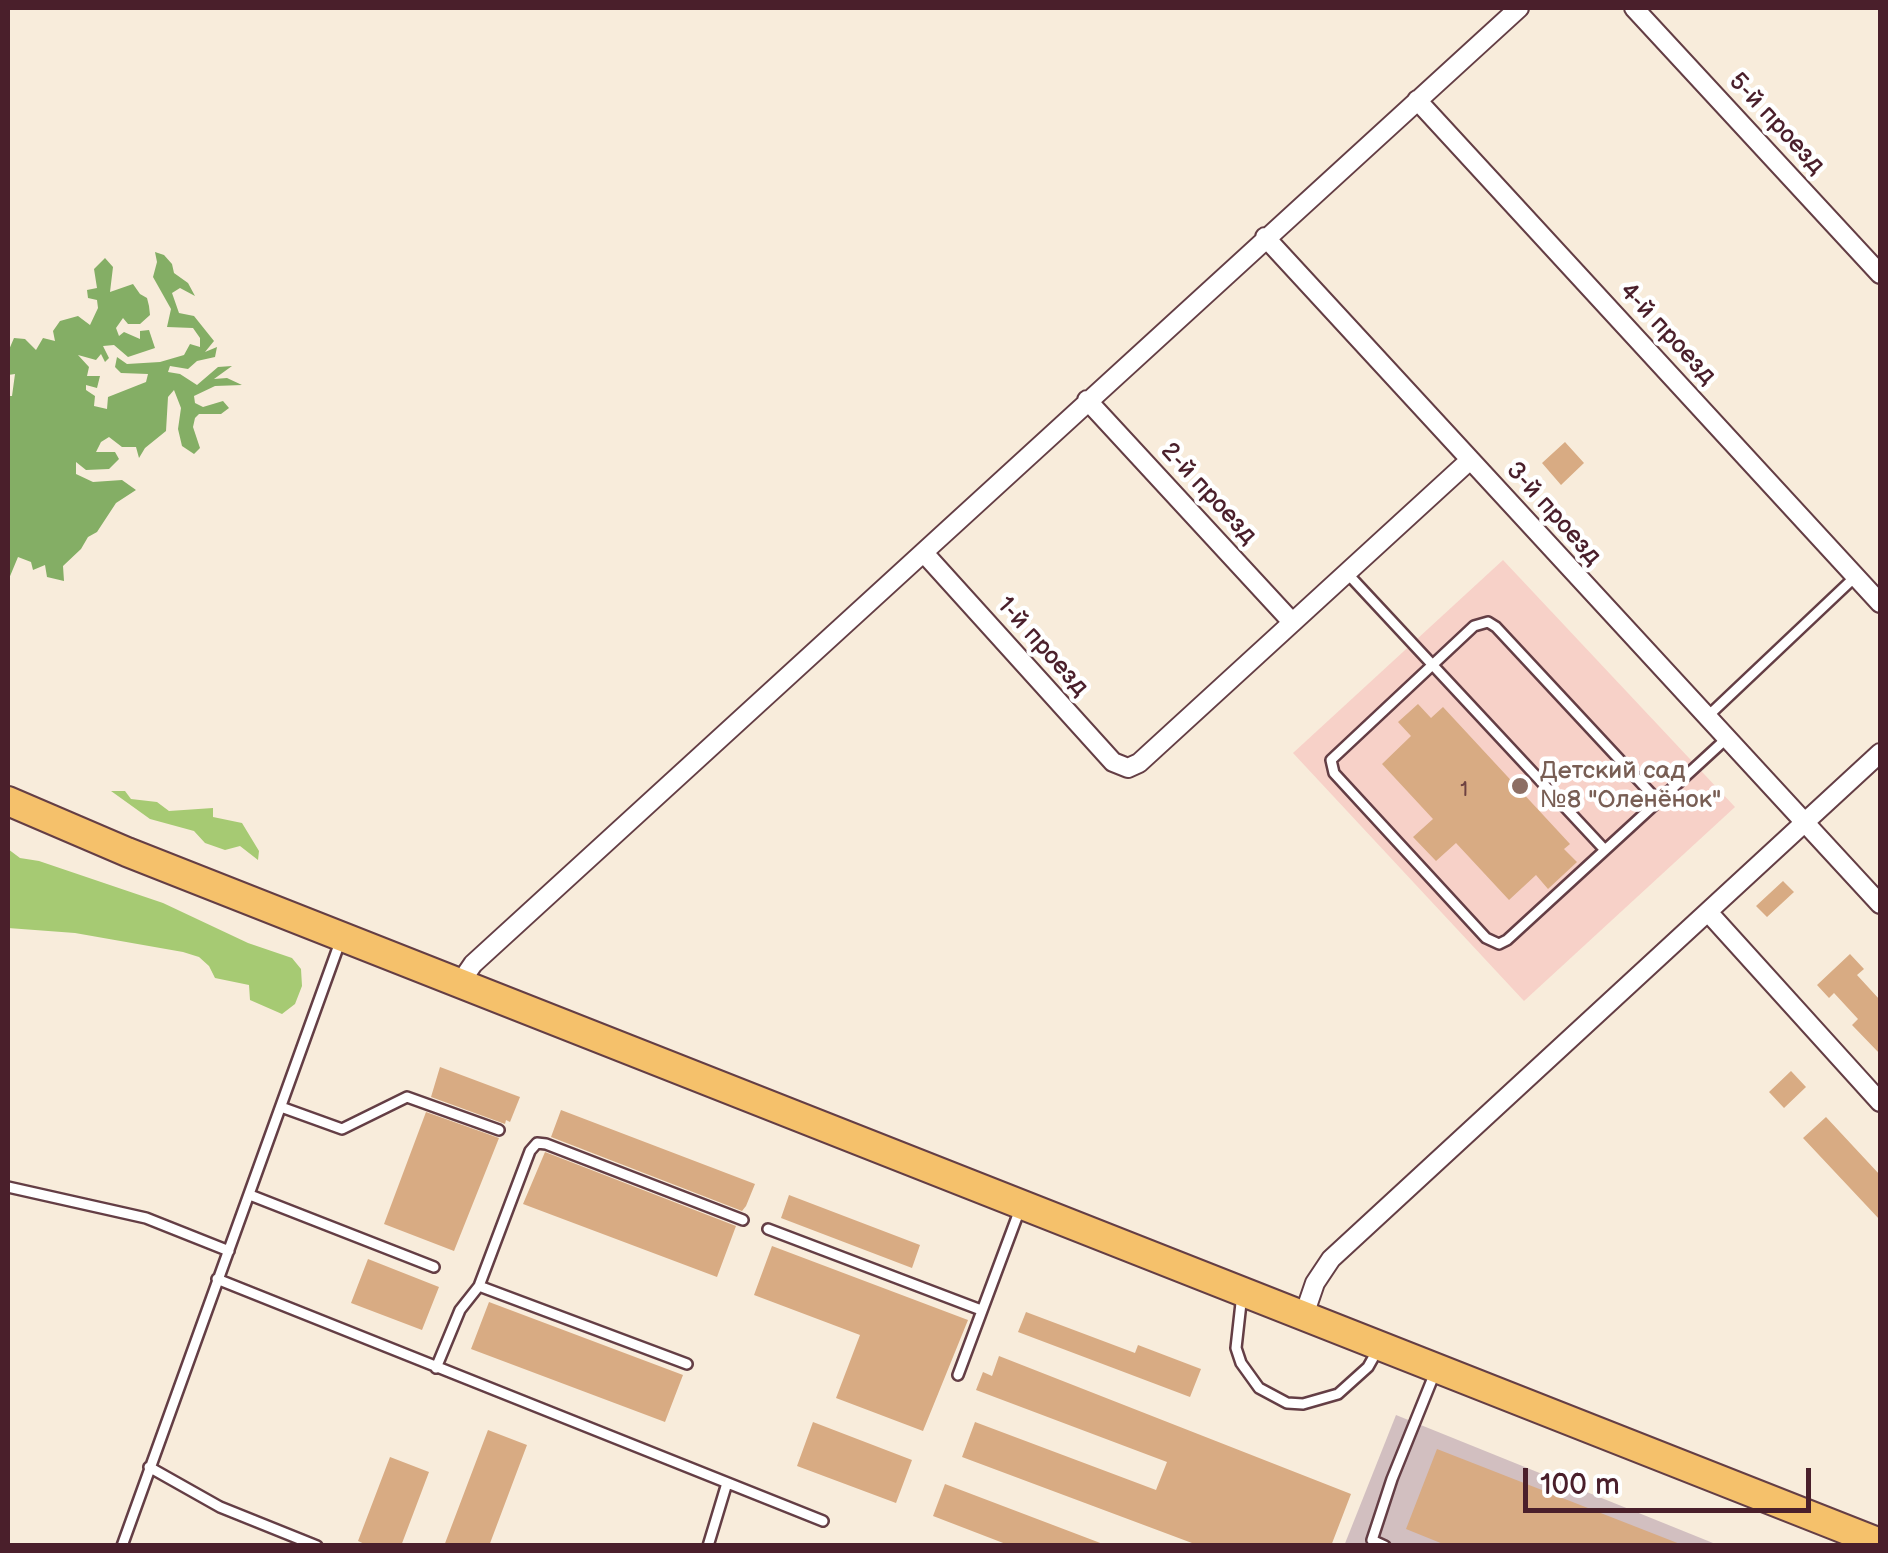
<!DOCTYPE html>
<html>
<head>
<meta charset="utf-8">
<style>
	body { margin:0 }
	#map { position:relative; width:1888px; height:1553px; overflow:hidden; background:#f8ecdb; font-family:"Balsamiq Sans",sans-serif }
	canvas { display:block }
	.frame { position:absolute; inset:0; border:10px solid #4a1f2b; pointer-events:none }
	.scale { position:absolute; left:1523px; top:1468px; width:288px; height:45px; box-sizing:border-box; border:5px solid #4a1f2b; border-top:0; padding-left:12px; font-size:30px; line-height:35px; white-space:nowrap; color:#4a1f2b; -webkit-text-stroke:8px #fff; paint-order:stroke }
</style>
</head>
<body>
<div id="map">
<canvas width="1888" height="1553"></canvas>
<div class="frame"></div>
<div class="scale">100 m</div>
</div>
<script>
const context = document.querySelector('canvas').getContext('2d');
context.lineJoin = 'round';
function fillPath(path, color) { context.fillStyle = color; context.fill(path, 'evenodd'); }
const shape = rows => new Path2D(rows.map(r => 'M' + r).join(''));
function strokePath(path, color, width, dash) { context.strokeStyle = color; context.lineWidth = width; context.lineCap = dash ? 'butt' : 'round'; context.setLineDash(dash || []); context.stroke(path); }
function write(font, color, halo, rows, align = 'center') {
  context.font = font + ' "Balsamiq Sans",sans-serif'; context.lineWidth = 9; context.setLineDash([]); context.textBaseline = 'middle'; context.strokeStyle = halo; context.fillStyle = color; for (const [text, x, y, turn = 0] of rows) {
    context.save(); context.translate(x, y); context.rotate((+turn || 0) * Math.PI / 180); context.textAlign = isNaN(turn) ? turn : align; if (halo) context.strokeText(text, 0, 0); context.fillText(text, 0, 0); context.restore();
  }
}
fillPath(shape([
	[1503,560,1735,807,1524,1001,1293,753]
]), '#f7d1c8');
fillPath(shape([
	[1396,1415,1718,1545,1344,1546]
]), '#d2bfc0');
fillPath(shape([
	[111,791,125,791,131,799,157,802,169,811,213,808,213,817,242,823,259,851,258,860,240,846,225,850,205,843,194,831,150,819],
	[8,849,20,858,39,861,163,903,248,943,292,958,301,969,302,986,295,1004,282,1014,250,1000,249,985,215,978,209,966,199,957,183,952,75,933,8,928]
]), '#a6ca73');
fillPath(shape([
	[155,252,164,255,172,264,174,273,188,283,195,296,180,288,172,293,179,313,194,316,214,341,205,352,217,347,215,357,197,361,188,369,170,366,168,372,180,374,197,385,218,367,232,366,214,379,227,378,242,385,215,386,194,396,195,403,203,407,223,401,229,408,221,414,199,414,195,418,193,427,200,448,194,454,182,446,178,429,181,408,174,390,168,397,166,431,145,448,139,458,136,447,122,447,109,437,101,442,96,452,115,452,119,459,109,469,86,470,76,462,76,474,93,482,122,480,136,490,116,503,97,532,88,537,81,549,63,566,64,581,47,577,45,565,33,570,31,562,18,557,8,581,8,396,12,396,15,374,8,375,8,352,14,338,25,339,36,350,43,338,55,341,53,331,60,321,78,316,90,325,98,308,97,300,88,298,87,290,97,288,94,269,105,258,113,267,110,292,133,284,140,294,147,298,149,306,150,315,140,324,128,324,123,318,116,328,119,336,124,332,140,339,140,331,149,330,155,348,128,357,114,345,103,346,109,358,105,362,101,354,96,360,78,355,89,367,87,376,100,376,97,388,86,385,86,390,95,396,94,406,107,409,108,397,146,382,148,374,121,373,115,367,117,357,127,364,160,362,184,355,190,344,200,347,200,338,193,328,167,327,171,309,153,277,157,262]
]), '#84ae65');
fillPath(shape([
	[1565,442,1584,463,1561,485,1542,463],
	[1418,704,1431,718,1443,707,1570,844,1564,849,1577,862,1548,889,1536,875,1509,900,1456,843,1436,861,1413,837,1433,819,1382,764,1411,736,1398,722],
	[1783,881,1794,892,1767,917,1756,906],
	[1850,954,1864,969,1857,975,1880,1000,1880,1054,1852,1025,1858,1019,1834,993,1829,998,1817,985],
	[440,1067,520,1097,510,1122,506,1120,505,1124,431,1097],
	[1791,1071,1806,1087,1784,1108,1769,1092],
	[561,1110,755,1184,746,1206,742,1211,551,1137],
	[426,1112,499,1138,454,1251,384,1224],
	[1826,1117,1880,1175,1880,1220,1803,1138],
	[545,1152,736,1226,717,1277,523,1204],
	[789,1195,920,1245,912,1268,781,1218],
	[772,1246,968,1320,923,1431,836,1398,860,1335,754,1295],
	[368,1259,439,1287,422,1330,351,1303],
	[489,1302,683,1375,665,1422,471,1349],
	[1026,1312,1135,1353,1138,1345,1201,1369,1190,1397,1018,1332],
	[999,1356,1351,1494,1331,1546,1200,1546,962,1457,975,1422,1156,1490,1167,1462,976,1390,983,1372,992,1376],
	[813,1422,912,1460,896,1503,797,1466],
	[488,1430,527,1445,489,1546,444,1546],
	[1437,1449,1680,1544,1680,1546,1448,1546,1406,1529],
	[390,1457,429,1472,401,1546,369,1546,358,1541],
	[945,1484,1103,1544,1103,1546,1011,1546,933,1516]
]), '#d8ab83');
const lane = shape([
	[1346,572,1605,850],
	[1708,716,1856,576],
	[1658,801,1496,627,1488,622,1474,626,1331,760,1334,773,1486,938,1499,944,1507,940,1726,739],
	[281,1107,342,1129,407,1097,499,1130],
	[8,1187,146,1218,229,1251],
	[250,1195,434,1267],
	[768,1229,981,1310],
	[217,1279,823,1521],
	[479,1286,687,1364],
	[1242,1294,1236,1348,1241,1363,1259,1388,1287,1403,1303,1404,1338,1394,1368,1367,1377,1351],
	[436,1368,460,1310,479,1286,530,1151,537,1143,546,1144,743,1220],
	[958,1375,1020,1209],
	[149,1467,220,1507,317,1546],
	[122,1546,340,942],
	[708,1546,727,1483],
	[1385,1546,1372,1540,1392,1479,1436,1370]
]);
const street = shape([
	[1634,8,1880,274],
	[1417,100,1880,603],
	[1265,237,1880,904],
	[1087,400,1292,622],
	[924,553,1113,762,1128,768,1139,763,1470,460],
	[1708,912,1880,1102],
	[460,983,473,964,1519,8],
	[1304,1315,1315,1283,1331,1259,1880,753]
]);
const primary = shape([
	[8,801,127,852,1880,1543]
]);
strokePath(lane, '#643e45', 14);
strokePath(street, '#643e45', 22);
strokePath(primary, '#643e45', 32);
strokePath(lane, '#fff', 9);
strokePath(street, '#fff', 18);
strokePath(primary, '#f5c16b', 28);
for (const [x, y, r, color] of [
	[1520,786,10,"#8d6e63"]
]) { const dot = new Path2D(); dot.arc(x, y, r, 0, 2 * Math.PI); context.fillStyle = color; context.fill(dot); strokePath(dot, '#fff', 4); }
write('20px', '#6e4241', null, [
	["1",1464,791]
]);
write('25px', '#4a1f2b', '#fff', [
	["5-й проезд",1776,124,47],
	["4-й проезд",1667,334,47],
	["2-й проезд",1208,494,47],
	["3-й проезд",1553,514,48],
	["1-й проезд",1042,647,48]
]);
write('25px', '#785e54', '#fff', [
	["Детский сад",1540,772],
	["№8 \"Оленёнок\"",1540,801]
], 'left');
</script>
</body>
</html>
